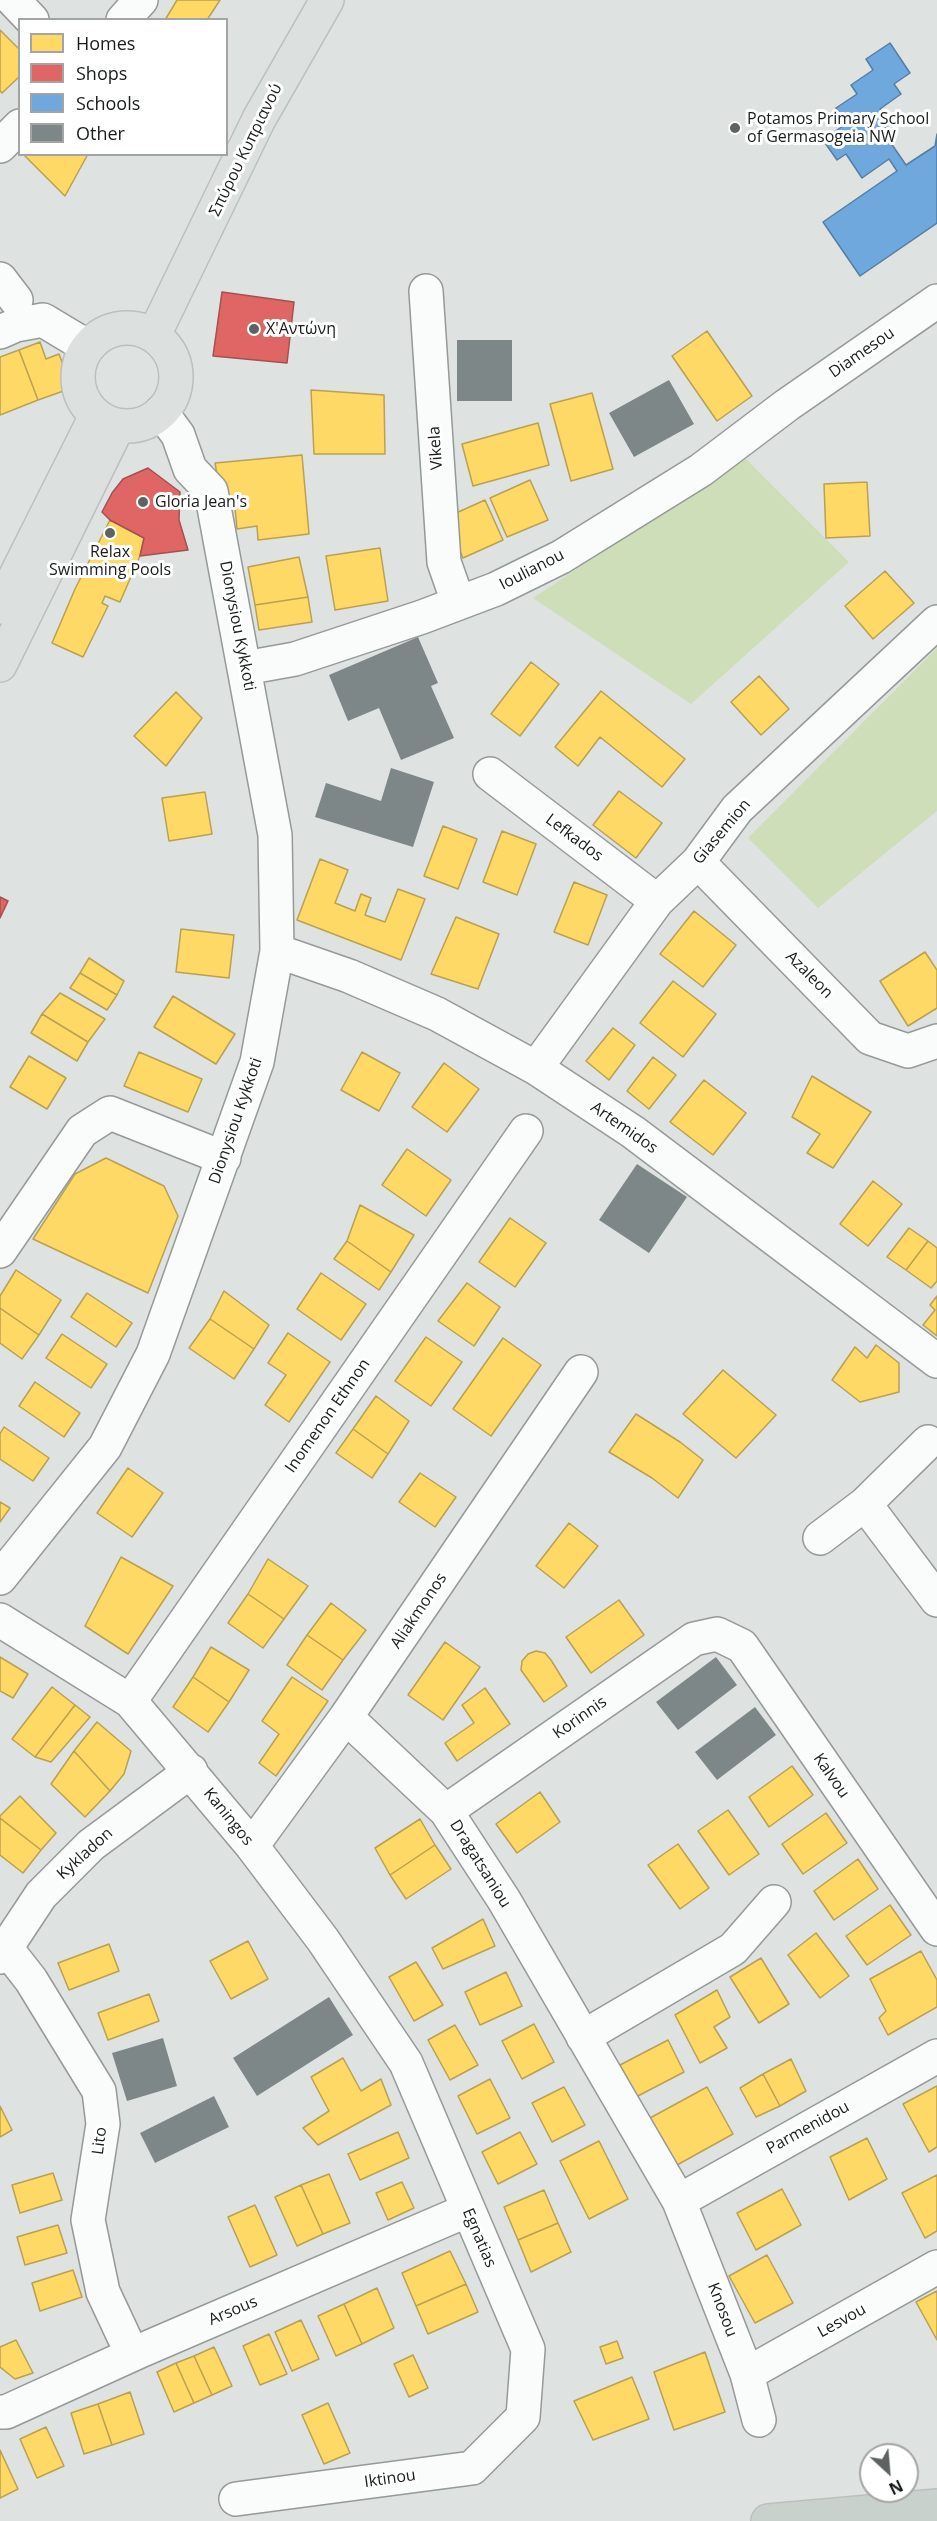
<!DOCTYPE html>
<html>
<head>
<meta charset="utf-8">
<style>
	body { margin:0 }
	#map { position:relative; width:937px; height:2521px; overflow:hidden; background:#dee3e2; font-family:"Open Sans",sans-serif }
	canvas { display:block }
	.legend { position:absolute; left:18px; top:18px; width:210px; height:138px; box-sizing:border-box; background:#fff; border:2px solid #a3a4a4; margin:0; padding:8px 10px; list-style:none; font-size:18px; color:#191c1c }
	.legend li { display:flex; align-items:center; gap:12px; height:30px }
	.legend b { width:30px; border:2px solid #a3a4a4 }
	.north { position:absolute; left:859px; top:2443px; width:60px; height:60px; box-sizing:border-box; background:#fff; border:2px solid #a3a4a4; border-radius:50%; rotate:154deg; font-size:16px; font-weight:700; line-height:24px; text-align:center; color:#191c1c }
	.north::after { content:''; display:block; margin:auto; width:21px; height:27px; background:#5e6261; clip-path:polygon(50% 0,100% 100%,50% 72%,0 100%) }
</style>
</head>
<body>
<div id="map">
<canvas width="937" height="2521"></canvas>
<ul class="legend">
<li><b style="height:16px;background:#ffd966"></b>Homes</li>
<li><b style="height:16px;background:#e06666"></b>Shops</li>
<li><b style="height:16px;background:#6fa8dc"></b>Schools</li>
<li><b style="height:16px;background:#7d8788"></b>Other</li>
</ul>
<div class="north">N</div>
</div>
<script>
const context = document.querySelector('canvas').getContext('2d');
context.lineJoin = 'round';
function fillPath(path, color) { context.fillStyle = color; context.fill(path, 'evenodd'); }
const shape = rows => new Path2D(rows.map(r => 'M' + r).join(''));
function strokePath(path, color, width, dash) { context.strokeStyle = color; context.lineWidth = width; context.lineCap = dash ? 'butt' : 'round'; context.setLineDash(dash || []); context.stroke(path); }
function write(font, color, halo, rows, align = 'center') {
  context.font = font + ' "Open Sans",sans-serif'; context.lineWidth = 6; context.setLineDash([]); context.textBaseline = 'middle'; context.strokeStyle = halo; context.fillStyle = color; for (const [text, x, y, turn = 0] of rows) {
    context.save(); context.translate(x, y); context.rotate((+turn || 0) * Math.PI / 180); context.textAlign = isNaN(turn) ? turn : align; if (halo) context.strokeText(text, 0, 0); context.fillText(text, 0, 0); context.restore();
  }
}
fillPath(shape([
	[745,458,849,562,691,704,533,598],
	[937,648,937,811,818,908,748,838]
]), '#cddeb8');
const homes = shape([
	[177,0,220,0,207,20,165,20,177,0],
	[0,30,20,50,20,76,2,93,0,91,0,30],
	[23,154,88,154,65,196,23,154],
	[707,331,752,396,717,421,672,356,707,331],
	[40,342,46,359,59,354,72,388,38,400,19,350,40,342],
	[19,350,38,400,0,415,0,357,19,350],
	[311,390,384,395,385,454,314,454,311,390],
	[592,393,613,469,571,481,550,404,592,393],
	[538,423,549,465,473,486,462,444,538,423],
	[302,455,309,534,258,540,257,526,237,529,235,508,223,508,215,463,302,455],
	[530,480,548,520,507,537,490,498,530,480],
	[867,482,870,536,826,538,824,484,867,482],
	[485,500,503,540,463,558,445,518,485,500],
	[110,520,144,538,140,556,120,602,105,596,102,603,108,606,83,657,52,643,75,589,110,520],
	[380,548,388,601,335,610,326,556,380,548],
	[299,557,308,597,255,605,248,567,299,557],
	[885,571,914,603,873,639,845,606,885,571],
	[308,597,312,622,259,630,255,605,308,597],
	[531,662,559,684,520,736,491,714,531,662],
	[759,676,789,709,761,735,731,702,759,676],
	[601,691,685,759,662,787,600,737,578,766,555,747,601,691],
	[176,692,202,718,166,766,134,736,176,692],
	[619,791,662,823,636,858,593,825,619,791],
	[205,792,212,834,169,841,162,798,205,792],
	[443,826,477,839,458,889,424,876,443,826],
	[502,831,536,844,517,895,483,882,502,831],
	[320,859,348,870,335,903,355,911,361,894,371,898,365,915,385,922,398,889,425,899,401,960,297,920,320,859],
	[574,882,607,895,588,945,554,932,574,882],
	[694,911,736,945,703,987,660,954,694,911],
	[456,917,499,934,478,989,431,974,456,917],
	[181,929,234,935,229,978,176,972,181,929],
	[925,952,937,970,937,1008,908,1026,880,981,925,952],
	[89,958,124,981,117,995,80,973,89,958],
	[80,973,117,995,107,1010,70,988,80,973],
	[673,981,716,1014,683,1057,640,1023,673,981],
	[60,993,105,1019,88,1042,42,1014,60,993],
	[173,996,235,1034,216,1064,154,1027,173,996],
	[42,1014,88,1042,77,1061,31,1033,42,1014],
	[613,1028,635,1045,609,1080,586,1061,613,1028],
	[139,1052,202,1079,188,1112,124,1086,139,1052],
	[362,1052,400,1073,379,1111,341,1090,362,1052],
	[29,1056,66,1078,47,1109,10,1087,29,1056],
	[653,1057,676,1075,649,1109,627,1091,653,1057],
	[444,1063,479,1089,447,1132,412,1107,444,1063],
	[812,1076,871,1112,833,1168,807,1153,820,1134,792,1117,812,1076],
	[704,1080,746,1113,713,1155,670,1122,704,1080],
	[407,1149,451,1180,426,1216,382,1185,407,1149],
	[106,1158,164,1186,178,1216,148,1293,33,1239,75,1174,106,1158],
	[873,1181,902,1204,868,1246,840,1224,873,1181],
	[360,1205,414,1235,391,1272,347,1241,360,1205],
	[510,1218,546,1243,515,1287,479,1262,510,1218],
	[909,1228,928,1241,906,1270,887,1257,909,1228],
	[347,1241,391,1272,379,1290,334,1259,347,1241],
	[928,1241,937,1248,937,1281,931,1288,906,1270,928,1241],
	[16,1270,61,1300,39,1335,0,1308,0,1296,16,1270],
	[321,1273,366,1304,341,1340,297,1309,321,1273],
	[467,1283,500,1307,474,1346,438,1321,467,1283],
	[224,1291,269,1325,254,1349,210,1319,224,1291],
	[87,1293,132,1323,116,1347,71,1317,87,1293],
	[937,1296,937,1336,923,1325,935,1310,930,1305,937,1296],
	[0,1308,39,1335,22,1359,0,1343,0,1308],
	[210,1319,254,1349,234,1379,189,1348,210,1319],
	[288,1333,330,1362,289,1422,265,1405,286,1375,268,1363,288,1333],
	[62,1334,107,1364,91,1388,46,1358,62,1334],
	[426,1337,462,1362,431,1406,395,1381,426,1337],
	[503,1338,541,1365,491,1436,453,1409,503,1338],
	[876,1345,899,1363,899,1392,860,1402,832,1380,855,1347,867,1358,876,1345],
	[723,1370,776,1415,736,1458,683,1414,723,1370],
	[35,1382,80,1413,64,1437,19,1406,35,1382],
	[376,1396,409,1421,388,1454,353,1429,376,1396],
	[636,1414,680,1442,703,1460,678,1498,652,1478,609,1452,636,1414],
	[4,1427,49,1458,33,1481,0,1459,0,1434,4,1427],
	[353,1429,388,1454,372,1478,336,1453,353,1429],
	[128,1468,163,1493,132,1537,97,1513,128,1468],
	[420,1473,456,1497,435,1527,399,1502,420,1473],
	[0,1502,10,1508,0,1522,0,1502],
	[569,1523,598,1546,564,1588,536,1566,569,1523],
	[121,1557,173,1586,128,1654,85,1626,121,1557],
	[268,1559,308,1586,284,1619,248,1594,268,1559],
	[248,1594,284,1619,263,1648,228,1623,248,1594],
	[619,1600,644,1635,591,1673,566,1637,619,1600],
	[331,1603,366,1630,343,1660,307,1635,331,1603],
	[307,1635,343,1660,322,1690,287,1665,307,1635],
	[445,1642,480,1667,443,1720,408,1695,445,1642],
	[211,1647,249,1670,229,1702,193,1677,211,1647],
	[536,1651,545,1653,551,1660,567,1686,544,1702,521,1670,522,1661,528,1654,536,1651],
	[0,1657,28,1674,13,1698,0,1691,0,1657],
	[193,1677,229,1702,208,1732,173,1707,193,1677],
	[292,1677,328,1701,276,1776,259,1763,279,1734,262,1721,292,1677],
	[52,1687,75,1705,35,1757,12,1739,52,1687],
	[485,1688,510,1724,457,1761,445,1743,474,1723,462,1705,485,1688],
	[75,1705,90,1717,51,1762,35,1757,75,1705],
	[97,1722,131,1751,124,1774,110,1791,74,1751,97,1722],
	[74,1751,110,1791,85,1817,51,1784,74,1751],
	[792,1766,813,1795,769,1827,749,1797,792,1766],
	[540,1792,560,1822,517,1853,496,1824,540,1792],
	[20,1796,56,1833,41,1850,0,1818,0,1816,20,1796],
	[728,1810,759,1854,729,1875,698,1831,728,1810],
	[826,1813,847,1843,803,1874,782,1844,826,1813],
	[0,1818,41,1850,23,1873,0,1855,0,1818],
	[420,1819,435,1845,390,1875,375,1848,420,1819],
	[678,1844,709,1888,680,1909,648,1865,678,1844],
	[435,1845,451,1869,406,1899,390,1875,435,1845],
	[858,1859,878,1889,834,1920,814,1891,858,1859],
	[890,1905,911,1935,867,1965,846,1936,890,1905],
	[483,1919,495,1946,443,1969,432,1948,483,1919],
	[816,1933,849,1976,820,1998,788,1955,816,1933],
	[248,1941,268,1979,231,1999,210,1961,248,1941],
	[109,1944,119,1971,69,1990,58,1963,109,1944],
	[921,1951,937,1980,937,2007,888,2035,879,2018,886,2011,870,1979,921,1951],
	[761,1958,789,2004,759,2023,730,1977,761,1958],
	[416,1962,443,2005,414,2021,389,1977,416,1962],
	[506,1972,522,2006,480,2025,465,1992,506,1972],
	[717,1990,730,2017,714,2027,727,2048,700,2063,675,2015,717,1990],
	[149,1994,159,2021,108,2040,98,2013,149,1994],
	[534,2024,554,2062,522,2079,502,2041,534,2024],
	[455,2025,478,2065,450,2080,428,2040,455,2025],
	[668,2040,684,2072,636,2097,620,2065,668,2040],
	[343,2058,361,2091,381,2079,391,2105,318,2145,303,2128,329,2111,311,2077,343,2058],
	[791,2059,806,2091,780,2106,763,2074,791,2059],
	[763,2074,780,2106,756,2117,740,2088,763,2074],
	[490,2079,510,2118,477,2134,458,2096,490,2079],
	[937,2086,937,2147,929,2152,903,2104,937,2086],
	[564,2087,585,2125,552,2142,532,2103,564,2087],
	[707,2087,733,2134,677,2165,650,2118,707,2087],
	[0,2106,12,2130,0,2137,0,2106],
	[398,2132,409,2158,360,2180,348,2154,398,2132],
	[520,2132,537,2164,498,2184,482,2152,520,2132],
	[867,2138,887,2179,849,2200,830,2157,867,2138],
	[599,2141,628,2199,589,2219,560,2161,599,2141],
	[53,2173,62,2200,20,2213,12,2185,53,2173],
	[329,2174,350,2223,323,2234,301,2185,329,2174],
	[937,2175,937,2231,925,2238,902,2193,937,2175],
	[402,2182,414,2208,388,2220,376,2193,402,2182],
	[301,2185,323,2234,297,2246,275,2197,301,2185],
	[782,2189,801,2225,756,2250,737,2213,782,2189],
	[544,2190,558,2223,518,2240,504,2207,544,2190],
	[255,2205,277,2255,250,2267,228,2217,255,2205],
	[558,2223,571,2252,531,2272,518,2240,558,2223],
	[58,2225,67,2253,25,2265,17,2237,58,2225],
	[450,2251,466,2284,416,2306,402,2273,450,2251],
	[767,2255,793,2303,755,2323,729,2276,767,2255],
	[73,2270,82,2297,40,2311,32,2283,73,2270],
	[466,2284,478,2312,428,2334,416,2306,466,2284],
	[377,2288,394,2328,362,2344,344,2304,377,2288],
	[937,2291,937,2340,916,2302,937,2291],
	[344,2304,362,2344,336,2356,318,2316,344,2304],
	[301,2320,319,2359,292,2371,275,2332,301,2320],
	[269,2334,287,2374,260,2385,243,2346,269,2334],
	[16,2340,33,2373,15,2379,0,2367,0,2347,16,2340],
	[617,2341,623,2358,606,2364,600,2347,617,2341],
	[214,2347,232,2386,212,2395,194,2356,214,2347],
	[705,2352,725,2412,674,2430,654,2372,705,2352],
	[413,2355,428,2388,409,2397,394,2364,413,2355],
	[194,2356,212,2395,194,2403,176,2363,194,2356],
	[176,2363,194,2403,174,2412,157,2372,176,2363],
	[632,2377,649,2419,593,2440,574,2401,632,2377],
	[130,2392,144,2434,112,2445,98,2404,130,2392],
	[328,2403,350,2453,324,2464,302,2415,328,2403],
	[98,2404,112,2445,84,2454,71,2413,98,2404],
	[46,2427,64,2466,37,2478,20,2439,46,2427],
	[0,2450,18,2489,0,2498,0,2450]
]);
fillPath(homes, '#ffd966');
strokePath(homes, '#baa050', 1.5);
const shops = shape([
	[222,292,294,302,287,363,213,356,222,292],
	[148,468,180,492,179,520,188,550,140,556,144,538,110,520,102,512,112,493,123,479,148,468],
	[0,897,8,901,0,918,0,897]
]);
fillPath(shops, '#e06666');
strokePath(shops, '#a45050', 1.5);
const schools = shape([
	[890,43,910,73,894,84,901,94,880,109,890,124,882,130,906,165,935,146,937,134,937,223,860,276,823,222,897,171,889,159,862,178,846,154,837,160,823,140,847,123,836,108,857,94,851,85,873,70,866,59,890,43]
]);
fillPath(schools, '#6fa8dc');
strokePath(schools, '#557ea2', 1.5);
fillPath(shape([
	[457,340,512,340,512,401,457,401],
	[669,380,694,424,634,457,609,413],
	[418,637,438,683,431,686,454,738,401,760,379,708,348,721,329,675],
	[391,768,434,782,413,847,315,817,326,783,381,801],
	[637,1164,687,1197,649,1253,599,1220],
	[716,1657,737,1685,678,1730,656,1702],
	[755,1707,776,1735,717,1780,695,1752],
	[329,1997,353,2035,257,2096,233,2058],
	[163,2038,177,2086,127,2101,112,2053],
	[214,2096,229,2127,155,2163,140,2133]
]), '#7d8788');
const minor = shape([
	[13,0,32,20],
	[123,20,141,0],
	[0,146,20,126],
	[0,279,16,300],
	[426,291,444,562,458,602],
	[0,332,16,325,43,320,88,347],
	[245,668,295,659,422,617,496,589,561,557,701,470,787,405,937,301],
	[490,774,657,901],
	[698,862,870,1038,908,1051,937,1041],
	[277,951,349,976,437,1014,536,1068,633,1132,937,1361],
	[536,1068,657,901,698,862,737,809,937,622],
	[0,1251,82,1131,110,1113,224,1158],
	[865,1504,937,1600],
	[820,1538,865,1504,928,1442],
	[0,1578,105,1447,153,1354,257,1062,277,951,275,835,211,491,190,469,178,435,161,412],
	[0,1620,130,1701,252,1846,323,1940,406,2063,528,2349,523,2417,472,2468,236,2499],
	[130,1701,526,1131],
	[346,1717,446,1811,504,1900,679,2201,747,2374,759,2420],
	[446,1811,694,1639,717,1634,742,1646,937,1929],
	[252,1846,346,1717,581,1372],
	[6,1948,31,1980,99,2091,103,2124,88,2220,103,2292,132,2354],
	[0,1957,41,1895,91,1845,191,1771],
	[583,2037,733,1949,774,1902],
	[679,2201,937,2056],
	[747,2374,937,2267],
	[0,2412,6,2412,140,2351,468,2210]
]);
const major = shape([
	'78 377a49 49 0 1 1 98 0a49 49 0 1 1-98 0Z',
	[154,335,259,119,327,0],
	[0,607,96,416],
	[0,665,118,426]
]);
const highway = shape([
	[768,2521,937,2506]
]);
strokePath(minor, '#959998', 36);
strokePath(major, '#bcbfbf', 36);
strokePath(highway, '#bcbfbf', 36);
strokePath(minor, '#fafbfb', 33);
strokePath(major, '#dce1df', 33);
strokePath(highway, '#c8d1cc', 33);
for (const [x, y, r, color] of [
	[735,128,6,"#5e6261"],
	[254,329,6,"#5e6261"],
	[143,502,6,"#5e6261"],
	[110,533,6,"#5e6261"]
]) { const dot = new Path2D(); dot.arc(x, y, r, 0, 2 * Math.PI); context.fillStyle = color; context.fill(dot); strokePath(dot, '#fff', 2); }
write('16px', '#191c1c', '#fff', [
	["Potamos Primary School",747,119],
	["of Germasogeia NW",747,137],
	["Χ'Αντώνη",266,329],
	["Gloria Jean's",155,502],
	["Relax",110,552,"center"],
	["Swimming Pools",110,570,"center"]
], 'left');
write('16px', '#191c1c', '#fff', [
	["Σπύρου Κυπριανού",246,150,-64],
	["Diamesou",862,353,-35],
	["Vikela",436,448,-94],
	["Ioulianou",532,570,-27],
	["Dionysiou Kykkoti",237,626,79],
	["Giasemion",722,832,-50],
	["Lefkados",574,838,37],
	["Azaleon",809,975,45],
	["Dionysiou Kykkoti",236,1121,-71],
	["Artemidos",624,1128,35],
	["Inomenon Ethnon",328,1416,-55],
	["Aliakmonos",419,1611,-56],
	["Korinnis",580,1718,-35],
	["Kalvou",831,1776,55],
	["Kaningos",228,1817,51],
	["Kykladon",85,1854,-42],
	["Dragatsaniou",480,1864,58],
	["Parmenidou",808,2128,-29],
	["Lito",100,2141,-83],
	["Egnatias",479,2238,67],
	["Knosou",722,2310,69],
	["Arsous",233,2311,-23],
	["Lesvou",842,2321,-29],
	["Iktinou",390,2479,-8]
]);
</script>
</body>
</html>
